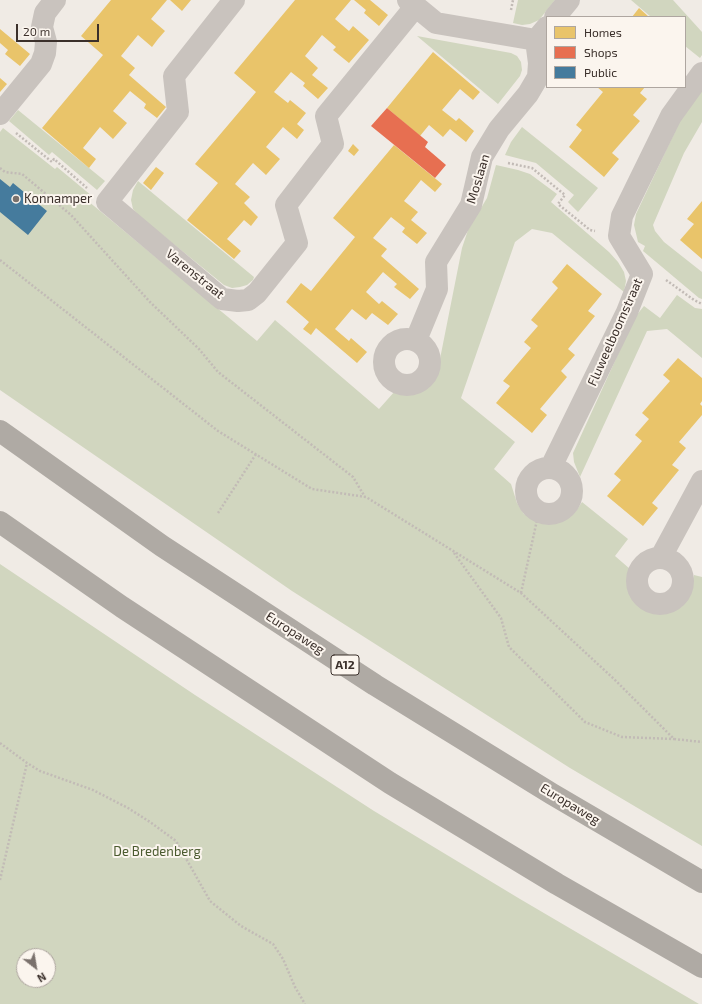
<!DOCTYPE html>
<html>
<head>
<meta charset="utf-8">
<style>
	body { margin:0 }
	#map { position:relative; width:702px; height:1004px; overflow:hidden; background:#f0ebe5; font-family:"Exo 2",sans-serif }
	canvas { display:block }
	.legend { position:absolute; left:546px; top:16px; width:140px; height:72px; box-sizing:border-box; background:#fbf5ee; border:1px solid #aea6a0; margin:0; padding:5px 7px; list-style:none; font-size:12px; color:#3b302b }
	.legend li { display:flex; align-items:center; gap:8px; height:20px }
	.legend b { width:20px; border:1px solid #aea6a0 }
	.north { position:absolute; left:16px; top:948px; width:40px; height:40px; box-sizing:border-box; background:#fbf5ee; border:1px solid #aea6a0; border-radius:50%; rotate:149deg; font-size:11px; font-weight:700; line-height:16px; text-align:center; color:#3b302b }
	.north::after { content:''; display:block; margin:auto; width:14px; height:18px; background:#7a716c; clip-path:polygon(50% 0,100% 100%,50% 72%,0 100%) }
	.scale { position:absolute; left:16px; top:24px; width:83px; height:18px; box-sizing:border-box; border:2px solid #3b302b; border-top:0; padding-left:5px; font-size:12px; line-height:14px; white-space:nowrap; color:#3b302b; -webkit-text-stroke:3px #fbf5ee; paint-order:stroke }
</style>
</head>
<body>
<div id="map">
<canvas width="702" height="1004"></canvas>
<ul class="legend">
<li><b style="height:11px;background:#e9c46a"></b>Homes</li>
<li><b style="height:11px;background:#e76f51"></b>Shops</li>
<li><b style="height:11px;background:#457b9d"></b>Public</li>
</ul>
<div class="north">N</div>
<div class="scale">20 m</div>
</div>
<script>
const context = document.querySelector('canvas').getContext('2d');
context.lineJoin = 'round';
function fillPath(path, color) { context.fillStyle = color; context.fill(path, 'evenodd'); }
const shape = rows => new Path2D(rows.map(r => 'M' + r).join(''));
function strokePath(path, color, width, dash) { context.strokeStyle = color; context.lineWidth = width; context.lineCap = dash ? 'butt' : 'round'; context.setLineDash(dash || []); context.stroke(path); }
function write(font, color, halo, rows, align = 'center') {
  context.font = font + ' "Exo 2",sans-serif'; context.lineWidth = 4; context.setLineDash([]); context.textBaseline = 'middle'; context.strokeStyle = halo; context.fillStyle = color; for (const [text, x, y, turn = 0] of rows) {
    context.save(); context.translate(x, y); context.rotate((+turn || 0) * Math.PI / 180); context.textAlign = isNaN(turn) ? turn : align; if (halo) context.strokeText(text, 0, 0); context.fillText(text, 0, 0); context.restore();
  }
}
fillPath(shape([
	[518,0,555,0,539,20,530,24,522,25,513,23],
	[631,0,673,0,702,32,702,55,700,58,685,46,685,17,651,17],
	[417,36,511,53,517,56,521,62,522,70,520,76,498,104],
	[702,87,702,122,684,153,653,225,655,231,664,242,702,272,702,299,699,298,643,251,645,246,638,242,634,225,636,214,680,121],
	[18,110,105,181,97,190,52,152,49,155,9,121],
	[522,127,598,188,578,212,568,202,574,195,536,163,505,155,511,142],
	[3,128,55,169,57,167,92,196,88,201,257,341,275,320,379,409,395,391,406,393,420,391,431,383,437,374,462,248,468,230,487,198,496,165,518,170,530,174,557,194,551,202,609,252,618,262,624,272,626,281,624,292,552,233,532,229,515,242,461,398,515,442,494,469,511,484,517,503,524,514,544,524,556,522,567,518,576,511,582,502,628,539,615,556,630,569,627,578,629,587,633,596,639,603,659,613,666,613,681,607,687,600,694,575,702,577,702,846,570,768,292,591,0,390,0,132],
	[138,181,254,277,253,280,247,285,240,287,232,288,224,285,139,216,133,209,131,200,133,190],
	[677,295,695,308,702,309,702,358,667,329,647,331,580,477,574,462,573,453,635,317,644,306,660,318],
	[0,564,195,695,374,811,520,899,699,1004,0,1004],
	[24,956,48,956,48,980,24,980]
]), '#d1d6bf');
fillPath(shape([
	[111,0,167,0,151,19,165,31,158,39,152,47,138,35,121,56,135,68,129,75,166,107,157,118,144,108,146,104,130,91,113,111,127,123,113,139,100,127,83,148,96,159,89,168,42,128,103,55,81,36],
	[170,0,191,0,182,11],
	[295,0,351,0,335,19,349,31,353,26,369,40,349,63,333,50,336,47,322,35,305,56,318,68,312,75,328,88,318,99,303,86,305,83,291,72,274,92,288,103,290,100,306,113,297,124,304,130,297,139,283,127,266,147,280,159,266,175,253,163,235,184,250,197,244,203,258,217,251,226,244,220,227,239,241,251,234,259,187,220,218,183,195,164,256,92,234,73],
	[354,0,370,0,388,15,379,26,364,13,366,10],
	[639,8,649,17,632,17],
	[0,29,30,54,20,66,5,54,8,50,0,43],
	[433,52,480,92,473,100,460,89,442,110,456,121,459,118,474,131,466,142,450,129,443,137,429,125,420,136,387,108],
	[0,78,7,84,0,92],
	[597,87,645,87,640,93,647,99,633,115,640,121,612,153,619,159,604,177,569,147,582,130,576,125,603,92],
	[353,144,359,150,354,156,348,151],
	[394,145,442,184,435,192,421,180,404,201,418,212,411,220,427,233,417,244,402,232,405,228,391,217,373,238,387,249,381,256,419,289,410,299,394,287,397,284,383,272,366,292,379,304,382,301,398,314,388,325,372,313,366,320,352,309,335,329,349,341,351,338,367,352,357,363,316,328,311,335,303,329,309,322,286,302,301,283,311,291,355,237,333,218],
	[156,167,164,173,151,190,143,183],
	[702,201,702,259,680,240,694,224,687,219],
	[567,264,602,294,588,311,595,316,568,349,575,355,561,371,567,377,540,409,547,415,532,433,496,403,510,386,503,381,531,348,524,342,538,326,531,320,558,288,552,282],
	[678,358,702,378,702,401,700,404,702,406,702,415,679,442,686,448,672,465,679,470,652,503,658,508,643,526,607,496,621,480,614,474,642,441,635,435,649,419,642,413,670,381,663,375]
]), '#e9c46a');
fillPath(shape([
	[387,108,428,142,425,147,446,165,435,178,371,126]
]), '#e76f51');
fillPath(shape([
	[0,179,10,187,13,183,47,211,28,235,0,212]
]), '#457b9d');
strokePath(shape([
	[511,10,513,0],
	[16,133,52,162,54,159,87,188],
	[508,163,532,168,565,195,558,204,590,230,595,231],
	[0,168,5,172,22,174,71,215,150,302,199,349,218,372,353,477,365,497],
	[0,260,218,431,312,489,366,497,521,593,614,679,674,739,702,742],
	[666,280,694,300,702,304],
	[218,513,256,454],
	[454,553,501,618,509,647,585,722,622,737,674,739],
	[521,593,539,511],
	[0,743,27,763,40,771,93,790,128,808,150,822,176,841,192,869,210,901,241,926,273,944,283,959,295,987,305,1004],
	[0,880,27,763]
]), '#c2bbb6', 2.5, [2, 2]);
strokePath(shape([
	[234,0,174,76,178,112,107,202,222,299,238,301,248,300,257,293,297,243,286,205,333,144,326,116,415,7],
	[408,0,436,23,536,40],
	[555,17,569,0],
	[0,114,41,64,45,53,46,42,42,27,45,13,55,0],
	'384 362a23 23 0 1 1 46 0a23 23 0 1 1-46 0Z',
	[416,340,437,289,436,262,471,205,482,157,499,129,528,94,538,77,539,63,536,40,547,27],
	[551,467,627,312,642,274,619,236,622,216,671,116,702,73],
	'526 491a23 23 0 1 1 46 0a23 23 0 1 1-46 0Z',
	[661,557,702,481],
	'637 581a23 23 0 1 1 46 0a23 23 0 1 1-46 0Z'
]), '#c9c3be', 22);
strokePath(shape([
	[0,431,162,546,375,685,552,794,702,882],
	[0,522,122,607,390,783,557,884,702,967]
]), '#afaaa4', 22);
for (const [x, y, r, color] of [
	[16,199,4,"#7a716c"]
]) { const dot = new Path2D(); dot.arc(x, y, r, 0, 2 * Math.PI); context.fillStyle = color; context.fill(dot); strokePath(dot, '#fbf5ee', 1.5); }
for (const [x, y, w] of [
	[345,665,28]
]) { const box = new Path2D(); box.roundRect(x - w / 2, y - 10, w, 20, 3); context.fillStyle = '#fbf5ee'; context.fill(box); strokePath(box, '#3b302b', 1); }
write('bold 12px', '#3b302b', null, [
	["A12",345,665]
]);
write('13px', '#3b302b', '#fbf5ee', [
	["Moslaan",478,179,-73],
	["Varenstraat",195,274,39],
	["Fluweelboomstraat",615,332,-66],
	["Europaweg",295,633,33],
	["Europaweg",570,804,31]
]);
write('13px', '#3b302b', '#fbf5ee', [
	["Konnamper",24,199]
], 'left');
write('13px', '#4a5a2e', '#fbf5ee', [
	["De Bredenberg",157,852]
]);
</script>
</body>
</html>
